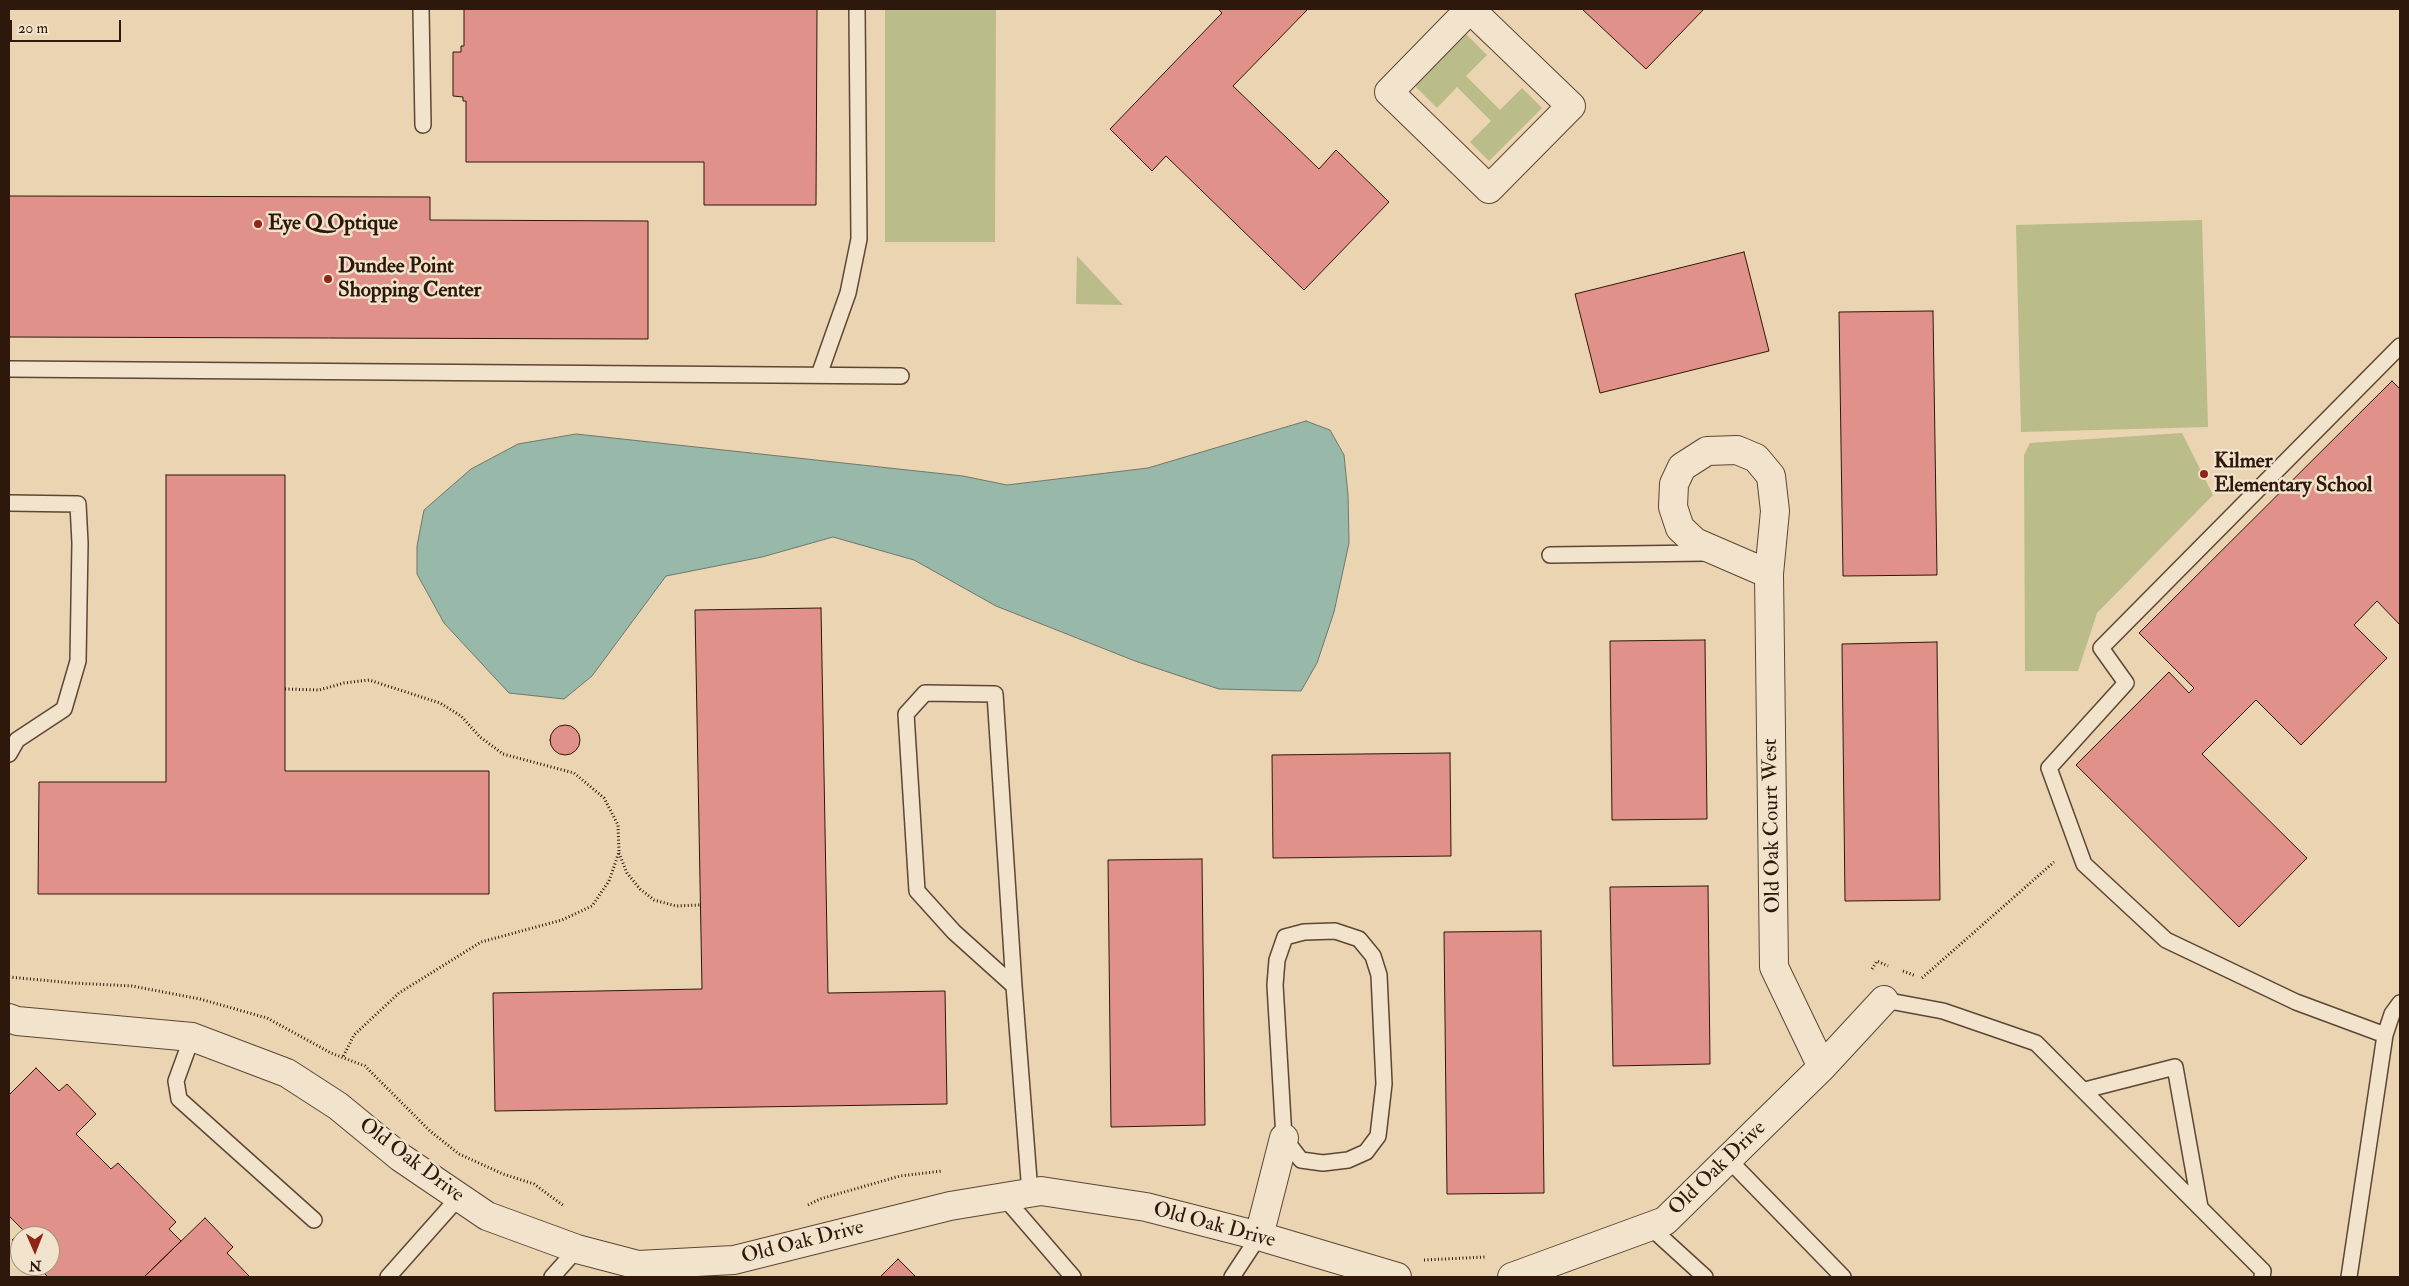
<!DOCTYPE html>
<html>
<head>
<meta charset="utf-8">
<style>
	body { margin:0 }
	#map { position:relative; width:2409px; height:1286px; overflow:hidden; background:#ead4b1; font-family:"IM FELL Double Pica",serif }
	canvas { display:block }
	.frame { position:absolute; inset:0; border:10px solid #2e170b; pointer-events:none }
	.north { position:absolute; left:10px; top:1226px; width:50px; height:50px; box-sizing:border-box; background:#f1e3cc; border:1px solid #a3917f; border-radius:50%; rotate:179deg; font-size:14px; font-weight:700; line-height:20px; text-align:center; color:#2e170b }
	.north::after { content:''; display:block; margin:auto; width:18px; height:22px; background:#8f2418; clip-path:polygon(50% 0,100% 100%,50% 72%,0 100%) }
	.scale { position:absolute; left:10px; top:20px; width:111px; height:22px; box-sizing:border-box; border:2px solid #2e170b; border-top:0; padding-left:6px; font-size:15px; line-height:18px; white-space:nowrap; color:#2e170b; -webkit-text-stroke:4px #f1e3cc; paint-order:stroke }
</style>
</head>
<body>
<div id="map">
<canvas width="2409" height="1286"></canvas>
<div class="frame"></div>
<div class="north">N</div>
<div class="scale">20 m</div>
</div>
<script>
const context = document.querySelector('canvas').getContext('2d');
context.lineJoin = 'round';
function fillPath(path, color) { context.fillStyle = color; context.fill(path, 'evenodd'); }
const shape = rows => new Path2D(rows.map(r => 'M' + r).join(''));
function strokePath(path, color, width, dash) { context.strokeStyle = color; context.lineWidth = width; context.lineCap = dash ? 'butt' : 'round'; context.setLineDash(dash || []); context.stroke(path); }
function write(font, color, halo, rows, align = 'center') {
  context.font = font + ' "IM FELL Double Pica",serif'; context.lineWidth = 5; context.setLineDash([]); context.textBaseline = 'middle'; context.strokeStyle = halo; context.fillStyle = color; for (const [text, x, y, turn = 0] of rows) {
    context.save(); context.translate(x, y); context.rotate((+turn || 0) * Math.PI / 180); context.textAlign = isNaN(turn) ? turn : align; if (halo) context.strokeText(text, 0, 0); context.fillText(text, 0, 0); context.restore();
  }
}
fillPath(shape([
	[885,9,996,9,995,242,885,242],
	[1465,33,1487,55,1466,76,1500,110,1522,88,1542,108,1489,161,1470,142,1491,121,1457,87,1437,108,1414,85],
	[2202,220,2208,427,2021,432,2016,225],
	[1077,256,1123,305,1076,304],
	[2182,433,2213,495,2097,613,2078,671,2025,671,2024,455,2030,443]
]), '#babc89');
const water = shape([
	[1306,421,1330,430,1344,455,1348,495,1349,543,1334,612,1317,663,1301,691,1219,689,1135,661,996,606,914,560,833,537,762,557,666,576,592,676,564,699,509,693,444,623,417,574,417,546,424,510,471,469,518,444,576,434,963,476,1007,485,1148,468,1306,421]
]);
fillPath(water, '#98b8a9');
strokePath(water, '#6e786a', 1);
const building = shape([
	[464,9,817,9,816,205,704,205,704,162,466,162,466,101,463,101,463,97,453,96,453,52,461,52,461,46,464,46,464,9],
	[1218,9,1308,9,1233,86,1319,169,1336,150,1389,202,1304,290,1166,156,1152,171,1110,129,1222,13,1218,9],
	[1582,9,1704,9,1646,69,1582,9],
	[9,196,430,197,430,220,648,221,648,339,9,337,9,196],
	[1744,252,1769,351,1600,393,1575,294,1744,252],
	[1933,311,1937,575,1843,576,1839,312,1933,311],
	[2392,381,2400,389,2400,625,2377,601,2354,625,2387,658,2301,745,2256,700,2202,754,2307,858,2239,927,2076,765,2169,672,2189,693,2194,688,2139,633,2392,381],
	[166,475,285,475,285,771,489,771,489,894,38,894,39,782,166,782,166,475],
	[821,608,828,993,945,991,947,1104,495,1111,493,993,702,989,695,610,821,608],
	[1705,640,1707,819,1612,820,1610,641,1705,640],
	[1937,642,1940,900,1845,901,1842,644,1937,642],
	'550 740a15 15 0 1 1 30 0a15 15 0 1 1-30 0Z',
	[1450,753,1451,856,1273,858,1272,755,1450,753],
	[1202,859,1205,1125,1111,1127,1108,860,1202,859],
	[1708,886,1710,1064,1613,1066,1610,887,1708,886],
	[1541,931,1544,1193,1447,1194,1444,932,1541,931],
	[36,1068,59,1091,67,1084,96,1114,76,1134,111,1169,118,1163,176,1222,169,1229,181,1241,144,1277,48,1277,37,1266,50,1266,50,1236,20,1236,20,1248,12,1240,23,1230,9,1216,9,1095,36,1068],
	[205,1218,233,1247,227,1253,249,1276,247,1277,144,1277,205,1218],
	[898,1259,916,1277,880,1277,898,1259]
]);
fillPath(building, '#e0928a');
strokePath(building, '#2e170b', 1);
const lane = shape([
	[421,9,423,125],
	[9,369,901,376],
	[819,375,848,293,859,239,857,9],
	[9,503,78,504,80,543,78,661,64,709,17,740,9,754],
	[1550,555,1706,553],
	[1335,931,1359,939,1373,956,1379,975,1384,1084,1378,1136,1366,1152,1348,1160,1323,1163,1301,1160,1284,1138,1275,985,1277,960,1285,937,1304,932,1335,931],
	[1014,986,954,932,917,891,906,714,925,693,995,694,1014,986,1030,1193],
	[1884,1000,1943,1011,2036,1043,2263,1271,2262,1277],
	[2385,1035,2296,1002,2166,940,2084,864,2049,768,2126,683,2101,648,2400,346],
	[192,1037,176,1081,179,1099,314,1220],
	[2085,1090,2175,1067,2200,1207],
	[1728,1159,1843,1277],
	[1004,1197,1073,1277],
	[1649,1226,1705,1277],
	[388,1277,459,1197],
	[552,1277,577,1249],
	[1232,1277,1259,1236],
	[2349,1277,2385,1035,2392,1014,2400,1003]
]);
const street = shape([
	[1470,9,1571,106,1489,189,1389,92,1470,9],
	[1769,574,1695,542,1680,528,1673,507,1674,484,1682,467,1707,451,1737,450,1756,458,1771,476,1775,511,1769,574,1774,967,1822,1067],
	[9,1018,17,1021,192,1037,287,1073,338,1106,400,1157,487,1216,577,1249,638,1265,734,1260,950,1206,1041,1191,1146,1207,1259,1236,1397,1277],
	[1259,1236,1284,1138],
	[1512,1277,1665,1221,1822,1067,1884,1000]
]);
strokePath(lane, '#5d4634', 18);
strokePath(street, '#5d4634', 30);
strokePath(shape([
	[285,689,319,690,344,683,369,680,440,703,461,716,480,737,503,754,574,773,604,798,618,825,619,852,609,881,592,906,562,920,481,942,399,993,354,1035,343,1057],
	[619,853,627,873,640,889,654,900,676,906,700,905],
	[1872,969,1877,961,1888,966],
	[1903,971,1916,976],
	[9,977,73,983,132,986,200,999,267,1018,331,1053,365,1066,430,1131,459,1154,503,1174,534,1184,564,1206],
	[1922,978,2054,862],
	[808,1205,820,1199,900,1176,942,1171],
	[1424,1260,1485,1257]
]), '#2e170b', 3, [1, 2.5]);
strokePath(lane, '#f1e3cc', 15);
strokePath(street, '#f1e3cc', 28);
for (const [x, y, r, color] of [
	[258,224,5,"#8f2418"],
	[328,279,5,"#8f2418"],
	[2204,474,5,"#8f2418"]
]) { const dot = new Path2D(); dot.arc(x, y, r, 0, 2 * Math.PI); context.fillStyle = color; context.fill(dot); strokePath(dot, '#f1e3cc', 2); }
write('bold 21px', '#2e170b', '#f1e3cc', [
	["Eye Q Optique",268,224],
	["Dundee Point",338,267],
	["Shopping Center",338,291],
	["Kilmer",2214,462],
	["Elementary School",2214,486]
], 'left');
write('21px', '#2e170b', '#f1e3cc', [
	["Old Oak Court West",1773,826,-91],
	["Old Oak Drive",411,1161,37],
	["Old Oak Drive",1718,1169,-44],
	["Old Oak Drive",1214,1226,15],
	["Old Oak Drive",803,1243,-14]
]);
</script>
</body>
</html>
